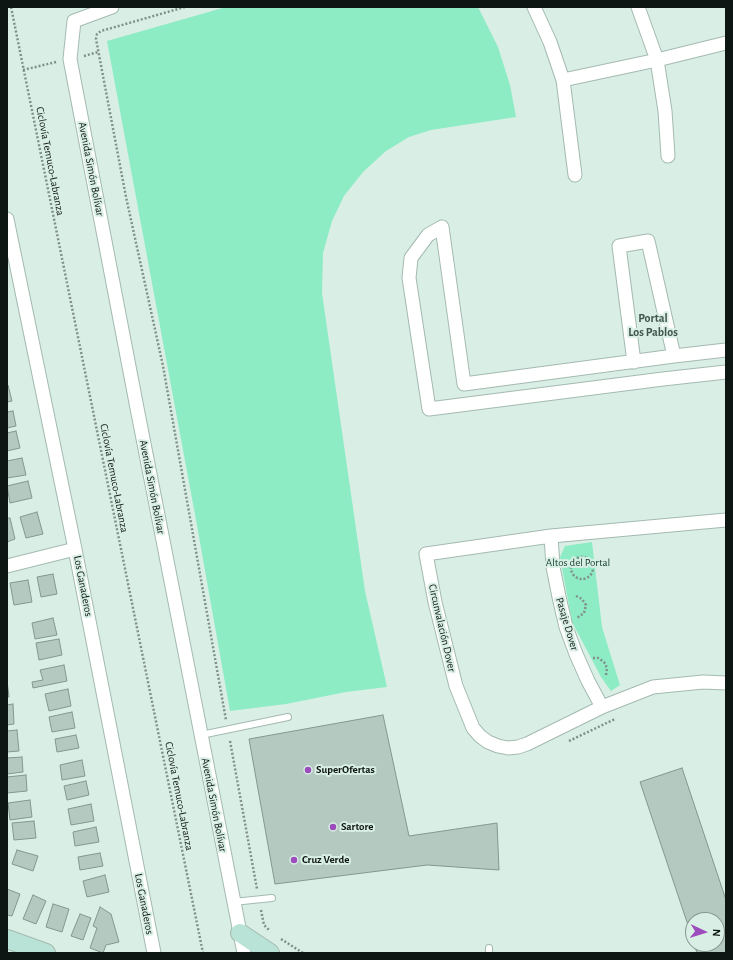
<!DOCTYPE html>
<html>
<head>
<meta charset="utf-8">
<style>
	body { margin:0 }
	#map { position:relative; width:733px; height:960px; overflow:hidden; background:#d9efe5; font-family:"Alegreya Sans",sans-serif }
	canvas { display:block }
	.frame { position:absolute; inset:0; border:8px solid #0e1613; pointer-events:none }
	.north { position:absolute; left:685px; top:912px; width:40px; height:40px; box-sizing:border-box; background:#d9efe5; border:1px solid #889891; border-radius:50%; rotate:94deg; font-size:11px; font-weight:700; line-height:16px; text-align:center; color:#0e1613 }
	.north::after { content:''; display:block; margin:auto; width:14px; height:18px; background:#9d4cbb; clip-path:polygon(50% 0,100% 100%,50% 72%,0 100%) }
</style>
</head>
<body>
<div id="map">
<canvas width="733" height="960"></canvas>
<div class="frame"></div>
<div class="north">N</div>
</div>
<script>
const context = document.querySelector('canvas').getContext('2d');
context.lineJoin = 'round';
function fillPath(path, color) { context.fillStyle = color; context.fill(path, 'evenodd'); }
const shape = rows => new Path2D(rows.map(r => 'M' + r).join(''));
function strokePath(path, color, width, dash) { context.strokeStyle = color; context.lineWidth = width; context.lineCap = dash ? 'butt' : 'round'; context.setLineDash(dash || []); context.stroke(path); }
function write(font, color, halo, rows, align = 'center') {
  context.font = font + ' "Alegreya Sans",sans-serif'; context.lineWidth = 4; context.setLineDash([]); context.textBaseline = 'middle'; context.strokeStyle = halo; context.fillStyle = color; for (const [text, x, y, turn = 0] of rows) {
    context.save(); context.translate(x, y); context.rotate((+turn || 0) * Math.PI / 180); context.textAlign = isNaN(turn) ? turn : align; if (halo) context.strokeText(text, 0, 0); context.fillText(text, 0, 0); context.restore();
  }
}
fillPath(shape([
	[226,7,478,7,498,47,510,85,516,117,431,130,409,137,386,151,363,172,344,196,332,221,323,253,322,293,365,591,387,687,346,692,286,704,230,711,196,520,107,41],
	[592,542,602,627,620,685,611,691,601,677,572,622,560,557,565,546]
]), '#8eecc5');
const building = shape([
	[7,385,8,385,12,401,7,402,7,385],
	[13,411,16,426,7,428,7,412,13,411],
	[16,431,20,448,7,451,7,433,16,431],
	[22,458,26,475,7,478,7,461,22,458],
	[28,481,32,498,10,503,7,486,28,481],
	[37,512,43,534,26,538,20,517,37,512],
	[7,518,10,518,15,539,7,542,7,518],
	[53,574,57,594,41,597,37,577,53,574],
	[28,580,32,602,14,605,10,583,28,580],
	[53,618,57,635,35,639,32,623,53,618],
	[59,639,62,655,39,660,36,643,59,639],
	[64,665,67,681,33,688,32,682,43,680,40,670,64,665],
	[7,681,9,697,7,697,7,681],
	[68,689,71,706,49,711,45,694,68,689],
	[13,704,14,724,7,725,7,705,13,704],
	[72,712,75,728,52,732,49,717,72,712],
	[383,715,409,836,497,823,499,870,427,865,275,884,249,739,383,715],
	[17,730,19,751,7,752,7,731,17,730],
	[76,735,79,748,57,752,55,739,76,735],
	[22,757,23,772,7,774,7,758,22,757],
	[82,760,85,776,62,780,60,765,82,760],
	[682,768,726,900,726,953,697,953,694,944,717,944,717,920,693,920,693,940,640,782,682,768],
	[26,775,27,791,7,793,7,777,26,775],
	[86,781,89,795,67,800,64,786,86,781],
	[30,800,32,817,10,820,8,803,30,800],
	[91,804,94,821,71,825,68,809,91,804],
	[34,821,36,838,14,840,12,823,34,821],
	[96,827,99,842,75,846,73,832,96,827],
	[17,850,38,856,33,871,12,864,17,850],
	[100,853,103,866,80,870,78,857,100,853],
	[105,875,109,892,87,897,83,881,105,875],
	[7,889,20,894,12,916,7,915,7,889],
	[33,895,46,901,36,924,23,919,33,895],
	[53,904,69,909,62,932,46,927,53,904],
	[100,907,111,914,119,942,106,945,103,953,90,948,97,928,93,926,100,907],
	[80,914,91,918,83,940,71,936,80,914]
]);
fillPath(building, '#b4c9bf');
strokePath(building, '#83988e', 1);
const lane = shape([
	[201,735,288,717],
	[233,902,272,898],
	[489,948,489,953]
]);
const street = shape([
	[112,7,74,21,70,59,137,408,244,953],
	[534,7,550,42,563,80,575,175],
	[638,7,657,60,665,111,668,156],
	[563,80,657,60,726,43],
	[7,219,75,549,154,953],
	[726,350,674,356,464,384,442,227,428,235,411,258,409,278,429,409,663,379,726,372],
	[634,362,619,246,648,241,674,356],
	[726,520,551,536,426,554,435,602,456,686,473,728,480,736,488,742,498,746,508,748,518,747,527,744,602,707,653,687,703,682,726,683],
	[551,536,553,567,559,597,566,627,576,654,588,681,602,707],
	[7,566,75,549]
]);
const secondary = shape([
	[240,933,270,953],
	[7,939,46,953]
]);
strokePath(lane, '#a4bab0', 8);
strokePath(street, '#a4bab0', 15);
strokePath(secondary, '#a4bab0', 20);
strokePath(shape([
	[11,7,203,953],
	[185,7,101,31,97,34,96,39,126,197,163,366,226,720],
	[84,56,98,52],
	[23,70,56,62],
	'571 568a11 11 0 1 1 22 0a11 11 0 1 1-22 0Z',
	[576,596,582,599,586,605,584,613,577,618],
	[593,658,598,658,604,662,607,668,606,675],
	[230,741,257,889],
	[569,741,615,719],
	[261,910,264,925,269,930],
	[281,939,303,953]
]), '#819089', 2.5, [2, 2]);
strokePath(lane, '#fff', 6);
strokePath(street, '#fff', 13);
strokePath(secondary, '#b8e3d6', 18);
for (const [x, y, r, color] of [
	[308,770,4,"#9d4cbb"],
	[333,827,4,"#9d4cbb"],
	[294,860,4,"#9d4cbb"]
]) { const dot = new Path2D(); dot.arc(x, y, r, 0, 2 * Math.PI); context.fillStyle = color; context.fill(dot); strokePath(dot, '#d9efe5', 1.5); }
write('11px', '#0e1613', '#d9efe5', [
	["Ciclovía Temuco-Labranza",50,161,79],
	["Avenida Simón Bolívar",91,169,79],
	["Ciclovía Temuco-Labranza",114,478,79],
	["Avenida Simón Bolívar",152,487,79],
	["Los Ganaderos",83,586,79],
	["Pasaje Dover",567,624,73],
	["Circunvalación Dover",442,628,77],
	["Ciclovía Temuco-Labranza",179,796,79],
	["Avenida Simón Bolívar",214,805,79],
	["Los Ganaderos",144,904,79]
]);
write('11px', '#154030', '#d9efe5', [
	["Altos del Portal",578,563]
]);
write('bold 11px', '#0e1613', '#d9efe5', [
	["SuperOfertas",316,770],
	["Sartore",341,827],
	["Cruz Verde",302,860]
], 'left');
write('bold 12px', '#43564d', '#d9efe5', [
	["Portal",653,318],
	["Los Pablos",653,332]
]);
</script>
</body>
</html>
